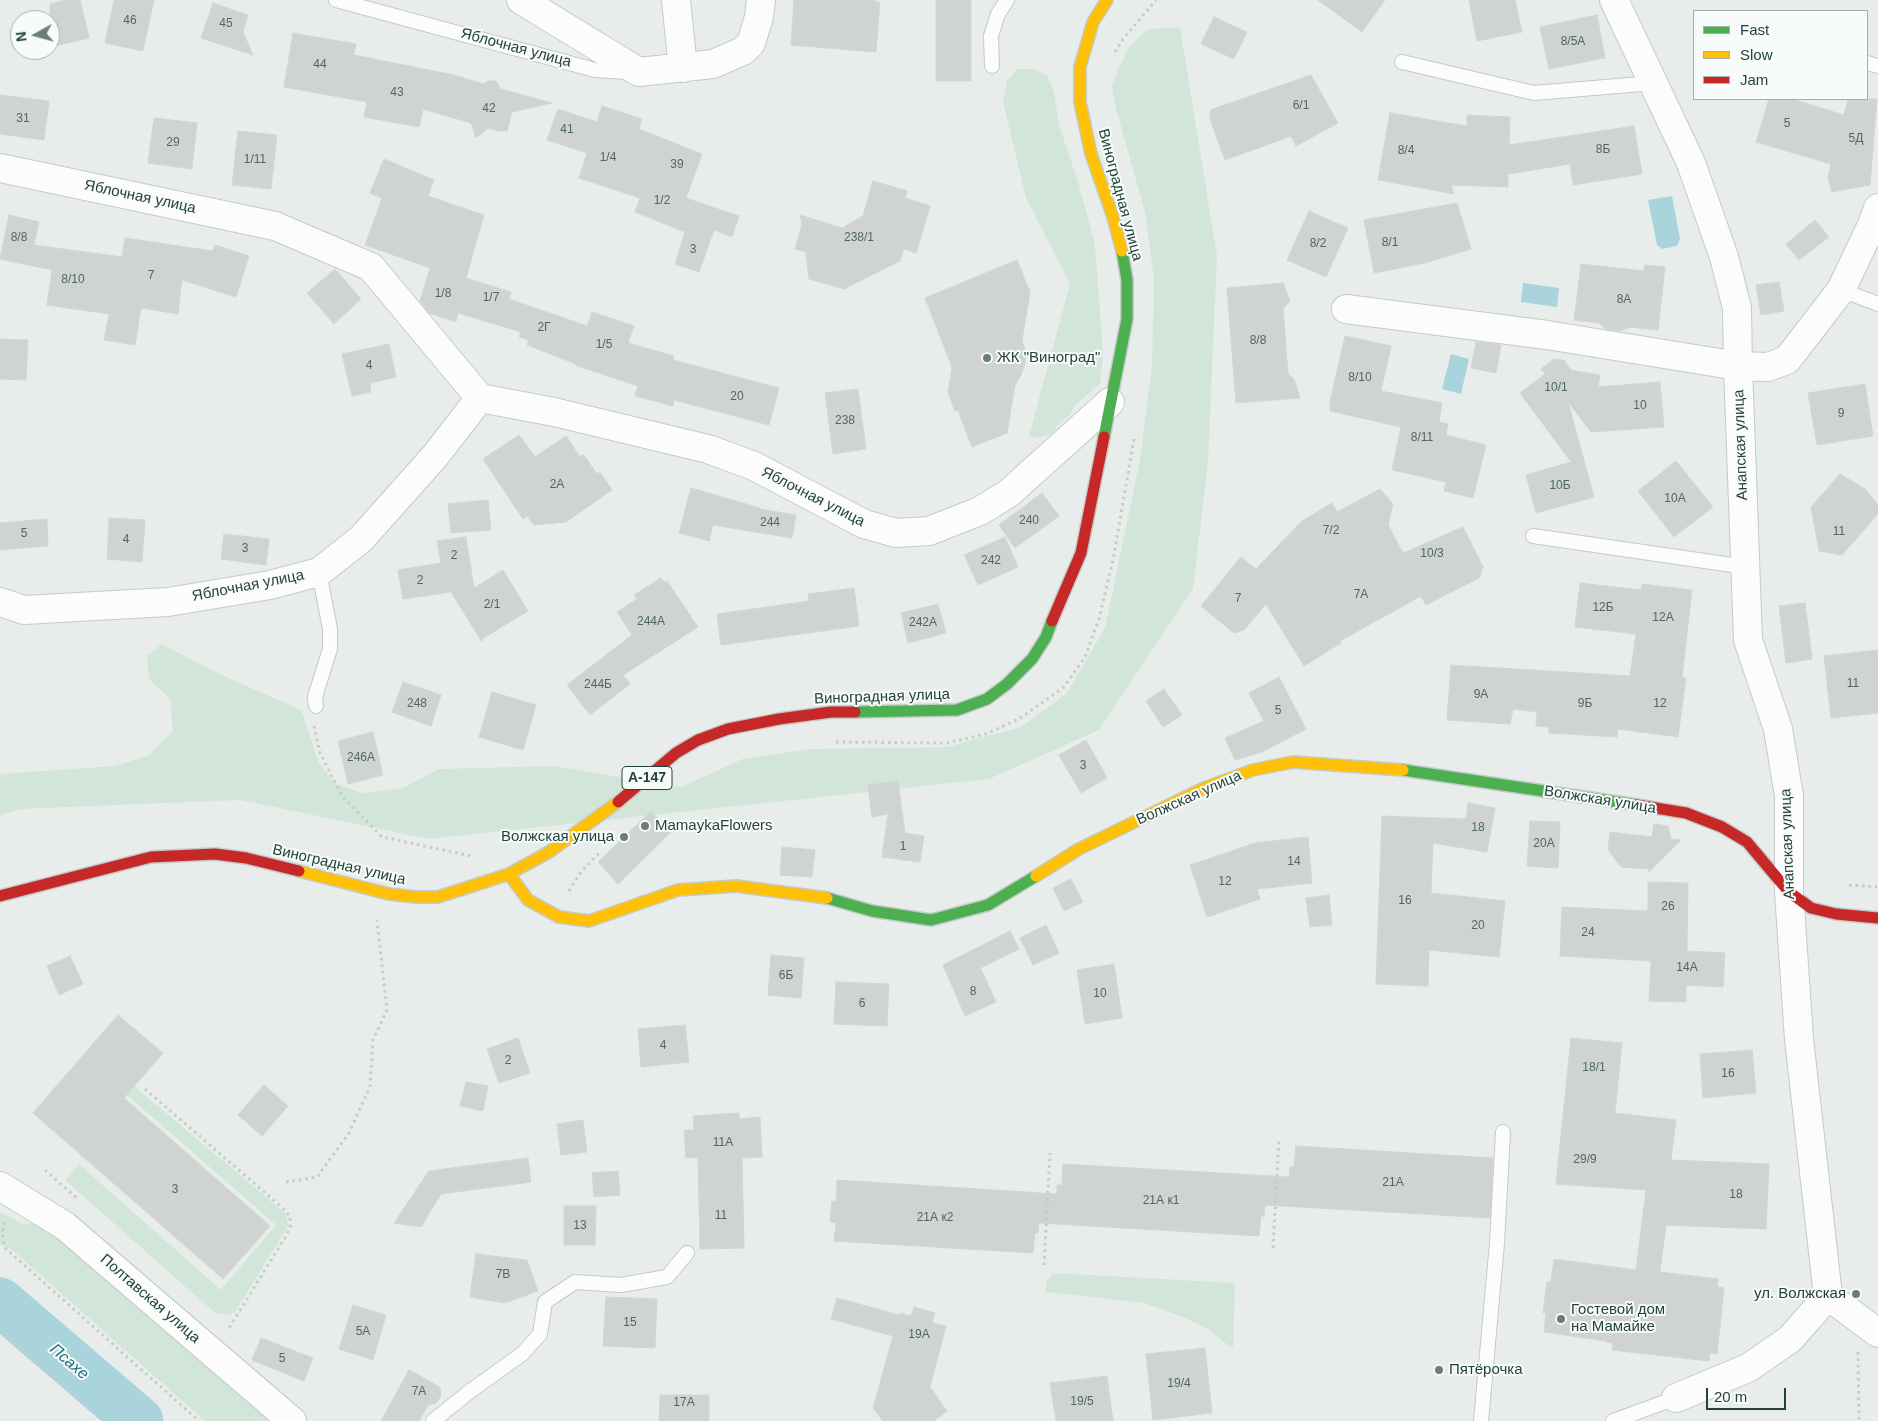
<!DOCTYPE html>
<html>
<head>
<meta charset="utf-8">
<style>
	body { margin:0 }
	#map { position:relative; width:1878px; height:1421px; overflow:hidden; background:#e8edeb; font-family:Helvetica,sans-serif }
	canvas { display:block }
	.legend { position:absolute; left:1693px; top:10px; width:175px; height:90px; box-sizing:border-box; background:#f7fbf9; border:1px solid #a3b1ad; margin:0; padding:6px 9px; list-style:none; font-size:15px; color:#24423a }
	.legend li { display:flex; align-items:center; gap:10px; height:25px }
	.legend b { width:25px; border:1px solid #a3b1ad }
	.north { position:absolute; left:10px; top:10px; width:50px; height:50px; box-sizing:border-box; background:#f7fbf9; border:1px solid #a3b1ad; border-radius:50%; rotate:263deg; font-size:14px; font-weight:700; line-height:20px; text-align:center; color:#24423a }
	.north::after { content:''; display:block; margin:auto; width:18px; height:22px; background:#697e78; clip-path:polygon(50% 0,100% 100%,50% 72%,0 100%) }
	.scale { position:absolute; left:1706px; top:1388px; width:80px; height:22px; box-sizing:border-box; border:2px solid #24423a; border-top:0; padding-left:6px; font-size:15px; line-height:18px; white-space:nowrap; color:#24423a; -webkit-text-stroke:4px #f7fbf9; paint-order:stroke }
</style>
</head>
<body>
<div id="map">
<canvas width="1878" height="1421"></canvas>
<ul class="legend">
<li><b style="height:6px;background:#4caf50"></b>Fast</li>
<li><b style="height:6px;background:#ffc107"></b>Slow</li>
<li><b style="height:6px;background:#c62828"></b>Jam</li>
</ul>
<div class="north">N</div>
<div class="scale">20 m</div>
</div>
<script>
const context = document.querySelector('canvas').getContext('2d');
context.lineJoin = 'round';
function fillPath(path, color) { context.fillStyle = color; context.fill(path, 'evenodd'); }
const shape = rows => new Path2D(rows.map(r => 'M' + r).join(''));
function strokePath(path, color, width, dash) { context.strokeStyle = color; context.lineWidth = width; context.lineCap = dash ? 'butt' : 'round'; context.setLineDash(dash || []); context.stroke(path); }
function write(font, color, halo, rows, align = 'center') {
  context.font = font + ' Helvetica,sans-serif'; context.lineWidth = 4; context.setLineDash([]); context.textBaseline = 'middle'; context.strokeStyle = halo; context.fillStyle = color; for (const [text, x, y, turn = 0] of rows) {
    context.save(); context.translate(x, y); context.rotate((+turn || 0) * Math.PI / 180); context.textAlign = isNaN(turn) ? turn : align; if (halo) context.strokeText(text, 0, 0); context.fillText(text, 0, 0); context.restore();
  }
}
fillPath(shape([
	[1180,27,1217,256,1208,462,1193,589,1099,730,989,779,428,839,241,800,21,809,0,815,0,774,115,766,149,755,173,731,170,699,149,679,147,656,162,644,213,671,301,710,319,763,336,784,362,793,403,788,439,769,553,766,682,787,742,759,810,749,947,747,1021,727,1066,694,1105,628,1140,460,1152,365,1154,279,1145,212,1116,109,1112,86,1119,67,1130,46,1148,29],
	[1017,69,1033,69,1047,75,1054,92,1059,125,1079,185,1095,245,1103,353,1100,384,1075,405,1069,416,1061,422,1051,434,1038,438,1029,436,1070,284,1026,198,1003,102,1007,81],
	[134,1086,286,1214,288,1224,287,1228,235,1312,228,1315,215,1313,65,1180,79,1164,221,1290,276,1225,127,1095],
	[0,1212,23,1224,45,1223,281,1421,205,1421,11,1249,0,1244],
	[1053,1273,1235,1283,1233,1349,1208,1329,1183,1317,1144,1303,1045,1292,1047,1281]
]), '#d1e6d8');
fillPath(shape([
	[1672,196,1680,239,1677,246,1662,249,1657,245,1648,200],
	[1523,283,1559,288,1557,307,1521,302],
	[1451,354,1469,359,1461,394,1442,389]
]), '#a9d4db');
strokePath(shape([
	[0,1302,139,1421]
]), '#a9d4db', 49);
const building = shape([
	[66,0,80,0,89,38,50,47,50,4,66,0],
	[114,0,154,0,143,51,105,43,114,0],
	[794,0,876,0,876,2,880,2,876,52,791,45,794,0],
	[936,0,971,0,971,81,936,81,936,0],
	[1318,0,1385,0,1362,32,1318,0],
	[1469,0,1515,0,1522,32,1477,41,1469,0],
	[213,3,248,15,243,32,253,55,201,38,213,3],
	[1597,15,1605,58,1549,69,1540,27,1597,15],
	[1214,17,1247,32,1234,59,1201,44,1214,17],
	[293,33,356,44,354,55,454,75,483,84,488,81,496,81,501,89,552,103,512,112,507,131,498,131,488,128,476,138,471,123,423,109,419,127,364,117,367,102,284,87,293,33],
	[1311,75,1338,123,1296,146,1291,136,1225,160,1210,119,1210,110,1311,75],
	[0,95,49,101,44,140,0,134,0,95],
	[1769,99,1792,99,1844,115,1848,99,1877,99,1870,185,1832,192,1828,179,1831,164,1756,142,1769,99],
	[602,106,642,119,639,129,702,154,686,198,739,216,732,237,714,230,699,272,675,264,685,232,635,212,640,198,579,178,587,153,547,140,558,109,597,122,602,106],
	[1390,113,1467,126,1467,115,1510,117,1509,145,1634,126,1642,174,1573,185,1570,164,1508,174,1508,187,1451,185,1454,194,1378,180,1390,113],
	[154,118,197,123,192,169,148,163,154,118],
	[238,131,277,135,271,189,232,185,238,131],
	[384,159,434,180,428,196,484,215,466,278,511,292,509,299,587,326,592,312,634,326,628,343,674,356,673,360,779,388,769,425,674,400,673,406,635,396,638,386,575,365,576,364,527,345,529,340,519,337,521,332,458,313,456,322,429,313,420,301,430,268,365,245,382,198,370,193,384,159],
	[873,181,907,191,905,198,930,206,916,253,904,249,900,261,844,289,809,279,806,252,795,249,802,224,800,215,842,228,863,216,873,181],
	[1457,203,1471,249,1425,263,1374,273,1364,220,1457,203],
	[1309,211,1348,228,1326,277,1287,260,1309,211],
	[9,215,39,222,34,245,122,257,125,238,213,251,215,245,249,256,236,297,182,280,178,314,141,308,135,345,104,340,109,314,47,305,52,270,0,259,9,215],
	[1815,220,1829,237,1799,260,1786,244,1815,220],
	[1017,260,1030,292,1022,340,1026,352,1025,364,1021,375,1015,385,1007,433,972,447,958,410,955,411,948,393,952,367,925,298,1017,260],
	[1581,264,1644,271,1645,265,1665,267,1658,330,1630,327,1620,331,1606,329,1599,323,1574,320,1581,264],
	[335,269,361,299,334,324,307,293,335,269],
	[1779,282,1784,311,1761,315,1756,285,1779,282],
	[1283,283,1290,301,1283,309,1288,374,1294,379,1300,398,1236,403,1227,288,1283,283],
	[1345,336,1391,346,1381,391,1442,403,1439,422,1448,424,1446,435,1486,445,1473,498,1444,491,1446,482,1392,470,1401,427,1330,411,1330,402,1345,336],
	[0,339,28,340,26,380,0,379,0,339],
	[1476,342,1501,345,1496,373,1471,368,1476,342],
	[389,344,396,377,370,383,371,392,352,396,342,354,389,344],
	[1554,359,1564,360,1571,370,1600,375,1598,387,1660,382,1664,427,1591,432,1568,402,1594,497,1536,513,1526,475,1571,462,1520,393,1545,374,1541,369,1554,359],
	[1865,384,1873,436,1817,445,1808,393,1865,384],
	[858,389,866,449,833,454,825,393,858,389],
	[519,435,535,457,566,436,580,457,583,454,597,474,600,472,612,490,566,522,534,525,527,516,523,519,483,459,519,435],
	[1676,461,1713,507,1674,537,1638,491,1676,461],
	[1840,474,1865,489,1878,505,1878,514,1842,555,1819,551,1811,507,1840,474],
	[691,488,760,508,760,509,796,515,792,538,713,525,709,541,679,533,691,488],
	[1380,489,1393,504,1388,525,1403,553,1463,527,1483,567,1479,578,1426,605,1421,596,1340,641,1341,643,1304,666,1266,604,1244,630,1234,633,1201,606,1241,557,1256,569,1302,521,1332,503,1337,512,1380,489],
	[1042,493,1059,516,1015,548,999,525,1042,493],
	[488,500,491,530,451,533,448,504,488,500],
	[109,518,145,520,142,562,107,559,109,518],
	[47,519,48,546,0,550,0,523,47,519],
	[224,534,269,539,266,565,221,559,224,534],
	[466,537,474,588,503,570,528,611,482,639,482,642,451,592,403,599,398,570,441,563,437,541,466,537],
	[1005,537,1018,567,978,585,964,555,1005,537],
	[661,578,664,582,667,581,698,627,623,675,630,684,590,715,567,685,632,635,617,612,637,599,634,595,661,578],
	[1580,583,1641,590,1642,584,1692,590,1682,677,1686,678,1678,737,1618,729,1617,737,1549,733,1549,727,1536,726,1537,712,1513,709,1510,724,1447,720,1451,665,1630,676,1636,634,1575,627,1580,583],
	[854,588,859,626,721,645,717,614,809,601,808,594,854,588],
	[1805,603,1812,659,1786,663,1779,606,1805,603],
	[938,604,946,633,908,643,901,613,938,604],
	[1878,650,1878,713,1831,718,1824,656,1878,650],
	[1279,677,1306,729,1262,752,1235,760,1225,738,1264,721,1249,693,1279,677],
	[403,682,441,695,431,726,392,712,403,682],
	[1164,689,1182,715,1163,727,1146,701,1164,689],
	[492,692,536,705,523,750,479,737,492,692],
	[373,732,383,775,348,784,338,741,373,732],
	[1086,740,1107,778,1081,793,1059,755,1086,740],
	[898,781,905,833,924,836,920,862,882,857,888,814,872,817,868,785,898,781],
	[1468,803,1495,808,1487,852,1433,843,1431,893,1505,901,1499,957,1429,950,1428,986,1376,984,1382,816,1466,819,1468,803],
	[651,811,671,832,618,884,598,862,651,811],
	[1530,821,1560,822,1558,868,1527,866,1530,821],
	[1654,824,1668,826,1671,839,1681,840,1649,872,1649,869,1621,867,1608,850,1610,832,1652,837,1654,824],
	[1308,837,1312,883,1257,889,1260,899,1207,917,1190,865,1255,843,1308,837],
	[782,847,815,850,812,877,780,875,782,847],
	[1071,879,1083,902,1064,911,1053,888,1071,879],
	[1648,882,1688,883,1687,951,1725,953,1723,987,1686,985,1686,1002,1649,1001,1651,961,1560,956,1562,907,1648,911,1648,882],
	[1329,895,1332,925,1310,927,1306,898,1329,895],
	[1046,925,1059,953,1033,965,1020,938,1046,925],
	[1010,931,1019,949,958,979,981,969,996,1002,965,1016,943,965,1010,931],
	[771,955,804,958,801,998,768,995,771,955],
	[70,956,83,984,59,995,47,966,70,956],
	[1114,964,1122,1018,1085,1024,1077,970,1114,964],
	[836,982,889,984,887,1026,834,1024,836,982],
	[118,1015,163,1053,124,1098,270,1226,223,1279,33,1113,118,1015],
	[685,1025,689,1062,641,1067,638,1029,685,1025],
	[518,1038,530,1073,499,1083,487,1049,518,1038],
	[1571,1038,1622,1043,1615,1113,1676,1120,1671,1160,1769,1164,1766,1229,1666,1225,1660,1272,1718,1279,1717,1287,1724,1288,1717,1354,1710,1353,1709,1361,1612,1350,1613,1343,1606,1342,1606,1341,1544,1332,1546,1313,1543,1313,1547,1282,1551,1282,1554,1259,1636,1270,1646,1190,1556,1184,1571,1038],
	[1752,1050,1756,1093,1703,1098,1700,1054,1752,1050],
	[466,1082,488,1086,483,1111,460,1106,466,1082],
	[264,1085,288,1106,262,1136,238,1115,264,1085],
	[739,1113,739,1119,760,1117,762,1157,742,1158,744,1248,700,1249,698,1157,686,1158,684,1130,694,1130,693,1116,739,1113],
	[583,1120,587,1152,561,1155,557,1124,583,1120],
	[1296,1146,1493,1158,1490,1218,1265,1205,1264,1216,1261,1216,1259,1236,1039,1223,1038,1233,1035,1233,1033,1253,834,1241,836,1223,830,1222,832,1201,836,1202,837,1180,1057,1194,1057,1185,1062,1185,1063,1164,1289,1177,1290,1167,1294,1167,1296,1146],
	[528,1158,531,1182,441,1194,421,1227,394,1223,429,1171,528,1158],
	[618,1171,620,1195,594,1197,592,1173,618,1171],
	[564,1206,596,1206,595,1245,564,1245,564,1206],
	[476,1254,527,1260,538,1291,505,1303,470,1297,476,1254],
	[606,1297,657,1299,655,1348,603,1346,606,1297],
	[837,1298,899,1315,900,1313,911,1316,914,1307,935,1313,932,1323,946,1326,930,1387,947,1411,934,1421,883,1421,873,1408,893,1336,831,1319,837,1298],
	[353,1305,386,1315,373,1360,339,1349,353,1305],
	[261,1338,313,1358,304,1381,252,1360,261,1338],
	[1205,1348,1212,1413,1153,1420,1146,1354,1205,1348],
	[409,1370,440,1387,441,1396,436,1403,428,1405,419,1421,381,1421,409,1370],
	[1107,1376,1113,1421,1056,1421,1050,1383,1107,1376],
	[660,1395,709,1395,709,1421,659,1421,660,1395]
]);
fillPath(building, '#cfd4d2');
strokePath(building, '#d1d6d4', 1);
const lane = shape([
	[336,0,595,70,628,72],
	[1402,62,1534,93,1653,83],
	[1867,63,1878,66],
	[992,66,991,36,998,14,1007,0],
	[1841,290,1878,304],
	[1533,536,1746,567],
	[316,706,315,697,330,649,330,629,319,572],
	[433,1421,469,1392,522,1354,540,1334,545,1302,575,1282,621,1285,667,1277,687,1253],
	[1481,1421,1497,1243,1503,1132],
	[1613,1421,1676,1398]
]);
const street = shape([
	[521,0,639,72,713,64,743,51,751,43,759,17,761,0],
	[676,0,683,68],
	[1614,0,1691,163,1724,257,1737,308,1738,366,1748,640,1778,729,1789,796,1789,892,1799,1039,1828,1296],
	[0,168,275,226,371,267,480,398],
	[1346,309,1547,335,1738,366,1768,367,1787,360,1841,290,1871,227,1878,208],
	[0,602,24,610,168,602,270,585,319,572,361,539,435,456,480,398,554,412,708,449,754,466,864,524,896,533,929,531,980,511,1009,493,1110,402],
	[0,1186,65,1226,292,1421],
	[1828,1296,1878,1333],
	[1676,1398,1748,1368,1790,1339,1828,1296]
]);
const fast = shape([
	[1104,437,1127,319,1127,280,1122,251],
	[855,712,957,710,987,699,1007,684,1032,659,1046,637,1052,621],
	[1403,770,1637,805],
	[827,898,872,911,931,920,988,905,1036,876]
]);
const slow = shape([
	[1107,0,1093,22,1080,67,1080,102,1091,154,1113,217,1122,251],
	[299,871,389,894,416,897,438,897,509,874,549,852,618,802],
	[509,874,528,900,559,917,589,921,678,890,736,886,827,898],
	[1036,876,1079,849,1204,788,1253,770,1293,762,1403,770]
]);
const jam = shape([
	[1052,621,1081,553,1104,437],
	[618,802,676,753,698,740,728,729,779,719,831,712,855,712],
	[1637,805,1686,813,1722,827,1747,842,1789,892,1811,908,1836,914,1878,918],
	[0,896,151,857,215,854,246,858,299,871]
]);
strokePath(lane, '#c5cac8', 16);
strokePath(street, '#c5cac8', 30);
strokePath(fast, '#c3cbc8', 14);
strokePath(slow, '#c3cbc8', 14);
strokePath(jam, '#c3cbc8', 14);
strokePath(shape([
	[1115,52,1123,39,1156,0],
	[314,726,320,753,342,796,382,837,471,856],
	[836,742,947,743,986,734,1019,719,1064,687,1085,657,1099,619,1113,560,1134,439],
	[1849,885,1878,887],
	[569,891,581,872,601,851],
	[145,1089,285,1210,290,1217,290,1227,286,1236,228,1330],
	[45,1170,79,1200],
	[286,1182,317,1177,349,1133,370,1087,373,1040,387,1010,377,920],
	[5,1222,3,1230,3,1240,6,1249,199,1421],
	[1273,1248,1279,1140],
	[1044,1265,1050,1153],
	[0,1329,103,1421],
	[1858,1352,1859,1421]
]), '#c3ccca', 3, [2.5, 4]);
strokePath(lane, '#fcfcfc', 14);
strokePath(street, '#fcfcfc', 28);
strokePath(fast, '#4caf50', 11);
strokePath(slow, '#ffc107', 11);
strokePath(jam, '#c62828', 11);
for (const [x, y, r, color] of [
	[987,358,5,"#697e78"],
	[645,826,5,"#697e78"],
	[624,837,5,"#697e78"],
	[1856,1294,5,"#697e78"],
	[1561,1319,5,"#697e78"],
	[1439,1370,5,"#697e78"]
]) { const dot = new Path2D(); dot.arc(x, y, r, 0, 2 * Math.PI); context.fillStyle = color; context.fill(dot); strokePath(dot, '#f7fbf9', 2); }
write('12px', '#506761', null, [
	["46",130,21],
	["45",226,24],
	["8/5А",1573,42],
	["44",320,65],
	["43",397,93],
	["6/1",1301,106],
	["42",489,109],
	["31",23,119],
	["5",1787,124],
	["41",567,130],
	["5Д",1856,139],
	["29",173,143],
	["8Б",1603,150],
	["8/4",1406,151],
	["1/4",608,158],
	["1/11",255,160],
	["39",677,165],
	["1/2",662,201],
	["8/8",19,238],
	["238/1",859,238],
	["8/1",1390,243],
	["8/2",1318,244],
	["3",693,250],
	["7",151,276],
	["8/10",73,280],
	["1/8",443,294],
	["1/7",491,298],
	["8А",1624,300],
	["2Г",544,328],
	["8/8",1258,341],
	["1/5",604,345],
	["4",369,366],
	["8/10",1360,378],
	["10/1",1556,388],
	["20",737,397],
	["10",1640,406],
	["9",1841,414],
	["238",845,421],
	["8/11",1422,438],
	["2А",557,485],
	["10Б",1560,486],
	["10А",1675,499],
	["240",1029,521],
	["244",770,523],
	["7/2",1331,531],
	["11",1839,532],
	["5",24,534],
	["4",126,540],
	["3",245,549],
	["10/3",1432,554],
	["2",454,556],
	["242",991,561],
	["2",420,581],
	["7А",1361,595],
	["7",1238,599],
	["2/1",492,605],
	["12Б",1603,608],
	["12А",1663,618],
	["244А",651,622],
	["242А",923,623],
	["11",1853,684],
	["244Б",598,685],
	["9А",1481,695],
	["248",417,704],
	["9Б",1585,704],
	["12",1660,704],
	["5",1278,711],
	["246А",361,758],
	["3",1083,766],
	["18",1478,828],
	["20А",1544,844],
	["1",903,847],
	["14",1294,862],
	["12",1225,882],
	["16",1405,901],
	["26",1668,907],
	["20",1478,926],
	["24",1588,933],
	["14А",1687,968],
	["6Б",786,976],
	["8",973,992],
	["10",1100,994],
	["6",862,1004],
	["4",663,1046],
	["2",508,1061],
	["18/1",1594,1068],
	["16",1728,1074],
	["11А",723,1143],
	["29/9",1585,1160],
	["21А",1393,1183],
	["3",175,1190],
	["18",1736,1195],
	["21А к1",1161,1201],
	["11",721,1216],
	["21А к2",935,1218],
	["13",580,1226],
	["7В",503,1275],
	["15",630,1323],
	["5А",363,1332],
	["19А",919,1335],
	["5",282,1359],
	["19/4",1179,1384],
	["7А",419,1392],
	["19/5",1082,1402],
	["17А",684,1403]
]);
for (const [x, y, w] of [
	[647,778,50]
]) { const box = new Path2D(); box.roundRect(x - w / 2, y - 11.5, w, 23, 4); context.fillStyle = '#f7fbf9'; context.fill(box); strokePath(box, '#24423a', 1); }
write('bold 14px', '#24423a', null, [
	["А-147",647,778]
]);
write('15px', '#24423a', '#f7fbf9', [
	["Яблочная улица",516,48,15],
	["Виноградная улица",1120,195,75],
	["Яблочная улица",140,197,12],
	["Анапская улица",1741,445,-92],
	["Яблочная улица",813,497,27],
	["Яблочная улица",248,586,-11],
	["Виноградная улица",882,697,-2],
	["Волжская улица",1189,798,-24],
	["Волжская улица",1600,800,9],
	["Анапская улица",1788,844,-92],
	["Виноградная улица",339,865,13],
	["Полтавская улица",150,1299,41]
]);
write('15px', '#24423a', '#f7fbf9', [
	["ЖК \"Виноград\"",997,358],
	["MamaykaFlowers",655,826],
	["Волжская улица",614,837,"right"],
	["ул. Волжская",1846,1294,"right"],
	["Гостевой дом",1571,1310],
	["на Мамайке",1571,1327],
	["Пятёрочка",1449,1370]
], 'left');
write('italic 16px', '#1c6f80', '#f7fbf9', [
	["Псахе",69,1362,41]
]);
</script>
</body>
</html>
